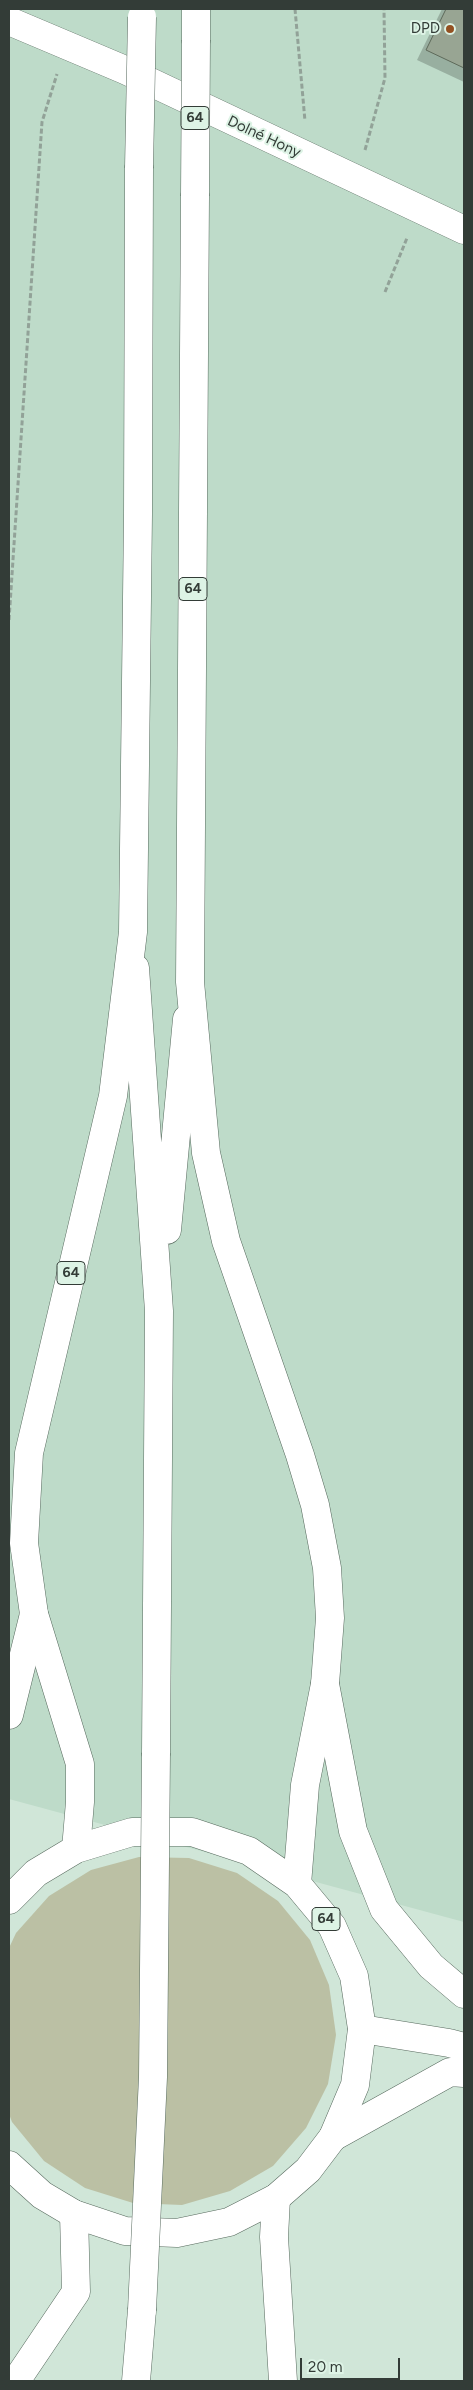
<!DOCTYPE html>
<html>
<head>
<meta charset="utf-8">
<style>
	body { margin:0 }
	#map { position:relative; width:473px; height:2390px; overflow:hidden; background:#d0e6d8; font-family:Figtree,sans-serif }
	canvas { display:block }
	.frame { position:absolute; inset:0; border:10px solid #333c37; pointer-events:none }
	.scale { position:absolute; left:300px; top:2358px; width:100px; height:22px; box-sizing:border-box; border:2px solid #333c37; border-top:0; padding-left:6px; font-size:15px; line-height:18px; white-space:nowrap; color:#333c37; -webkit-text-stroke:4px #ddf3e5; paint-order:stroke }
</style>
</head>
<body>
<div id="map">
<canvas width="473" height="2390"></canvas>
<div class="frame"></div>
<div class="scale">20 m</div>
</div>
<script>
const context = document.querySelector('canvas').getContext('2d');
context.lineJoin = 'round';
function fillPath(path, color) { context.fillStyle = color; context.fill(path, 'evenodd'); }
const shape = rows => new Path2D(rows.map(r => 'M' + r).join(''));
function strokePath(path, color, width, dash) { context.strokeStyle = color; context.lineWidth = width; context.lineCap = dash ? 'butt' : 'round'; context.setLineDash(dash || []); context.stroke(path); }
function write(font, color, halo, rows, align = 'center') {
  context.font = font + ' Figtree,sans-serif'; context.lineWidth = 4; context.setLineDash([]); context.textBaseline = 'middle'; context.strokeStyle = halo; context.fillStyle = color; for (const [text, x, y, turn = 0] of rows) {
    context.save(); context.translate(x, y); context.rotate((+turn || 0) * Math.PI / 180); context.textAlign = isNaN(turn) ? turn : align; if (halo) context.strokeText(text, 0, 0); context.fillText(text, 0, 0); context.restore();
  }
}
fillPath(shape([
	[9,9,464,9,464,1922,9,1799]
]), '#bedbc9');
fillPath(shape([
	[139,1857,189,1858,237,1873,278,1901,310,1940,329,1985,336,2035,328,2084,306,2128,273,2166,230,2191,182,2205,133,2203,85,2188,44,2161,12,2122,9,2114,9,1948,16,1933,49,1896,91,1870]
]), '#bbc0a4');
fillPath(shape([
	[442,9,464,9,464,82,417,60]
]), '#0003');
const building = shape([
	[446,9,464,9,464,68,426,50,446,9]
]);
fillPath(building, '#98a593');
strokePath(building, '#5e6a5a', 1);
const minor = shape([
	[9,21,125,70,464,230],
	[135,968,159,1311,156,1753],
	[167,1230,187,1019],
	[325,1684,353,1831,384,1909,431,1966,464,1994],
	[9,1715,34,1614],
	[362,2029,449,2043,464,2047],
	[333,2137,450,2072,464,2073],
	[276,2198,274,2237,283,2381],
	[16,2381,76,2292,74,2214],
	[136,2381,142,2310]
]);
const major = shape([
	[196,40,196,9],
	[195,196,190,982,206,1153,226,1241,300,1455,315,1505,327,1568,330,1618,325,1684,305,1785,297,1884],
	[76,1849,80,1802,80,1764,34,1614,24,1543,29,1453,113,1096,133,932,138,514,139,168],
	[9,1900,36,1873,76,1849,132,1832,192,1832,249,1851,297,1884,332,1926,354,1976,362,2029,355,2085,333,2137,308,2170,276,2198,229,2222,177,2233,125,2231,74,2214,42,2195,9,2165]
]);
strokePath(minor, '#576a5e', 29);
strokePath(major, '#576a5e', 29);
strokePath(shape([
	[295,9,305,121],
	[365,150,385,78,384,9],
	[385,292,407,238],
	[9,620,42,122,57,74]
]), '#92a298', 3, [5, 2.5]);
strokePath(minor, '#fff', 28);
strokePath(major, '#fff', 28);
const minorBridge = shape([
	[142,2310,153,2077,156,1753]
]);
const majorBridge = shape([
	[139,168,142,17],
	[195,196,196,40]
]);
strokePath(minorBridge, '#576a5e', 29, []);
strokePath(majorBridge, '#576a5e', 29, []);
strokePath(minorBridge, '#fff', 28);
strokePath(majorBridge, '#fff', 28);
for (const [x, y, r, color] of [
	[450,29,5,"#945122"]
]) { const dot = new Path2D(); dot.arc(x, y, r, 0, 2 * Math.PI); context.fillStyle = color; context.fill(dot); strokePath(dot, '#ddf3e5', 2); }
for (const [x, y, w] of [
	[195,118,28],
	[193,589,28],
	[71,1273,28],
	[326,1919,28]
]) { const box = new Path2D(); box.roundRect(x - w / 2, y - 11.5, w, 23, 4); context.fillStyle = '#ddf3e5'; context.fill(box); strokePath(box, '#333c37', 1); }
write('bold 14px', '#333c37', null, [
	["64",195,118],
	["64",193,589],
	["64",71,1273],
	["64",326,1919]
]);
write('15px', '#333c37', '#ddf3e5', [
	["DPD",440,29]
], 'right');
write('15px', '#333c37', '#ddf3e5', [
	["Dolné Hony",264,137,25]
]);
</script>
</body>
</html>
